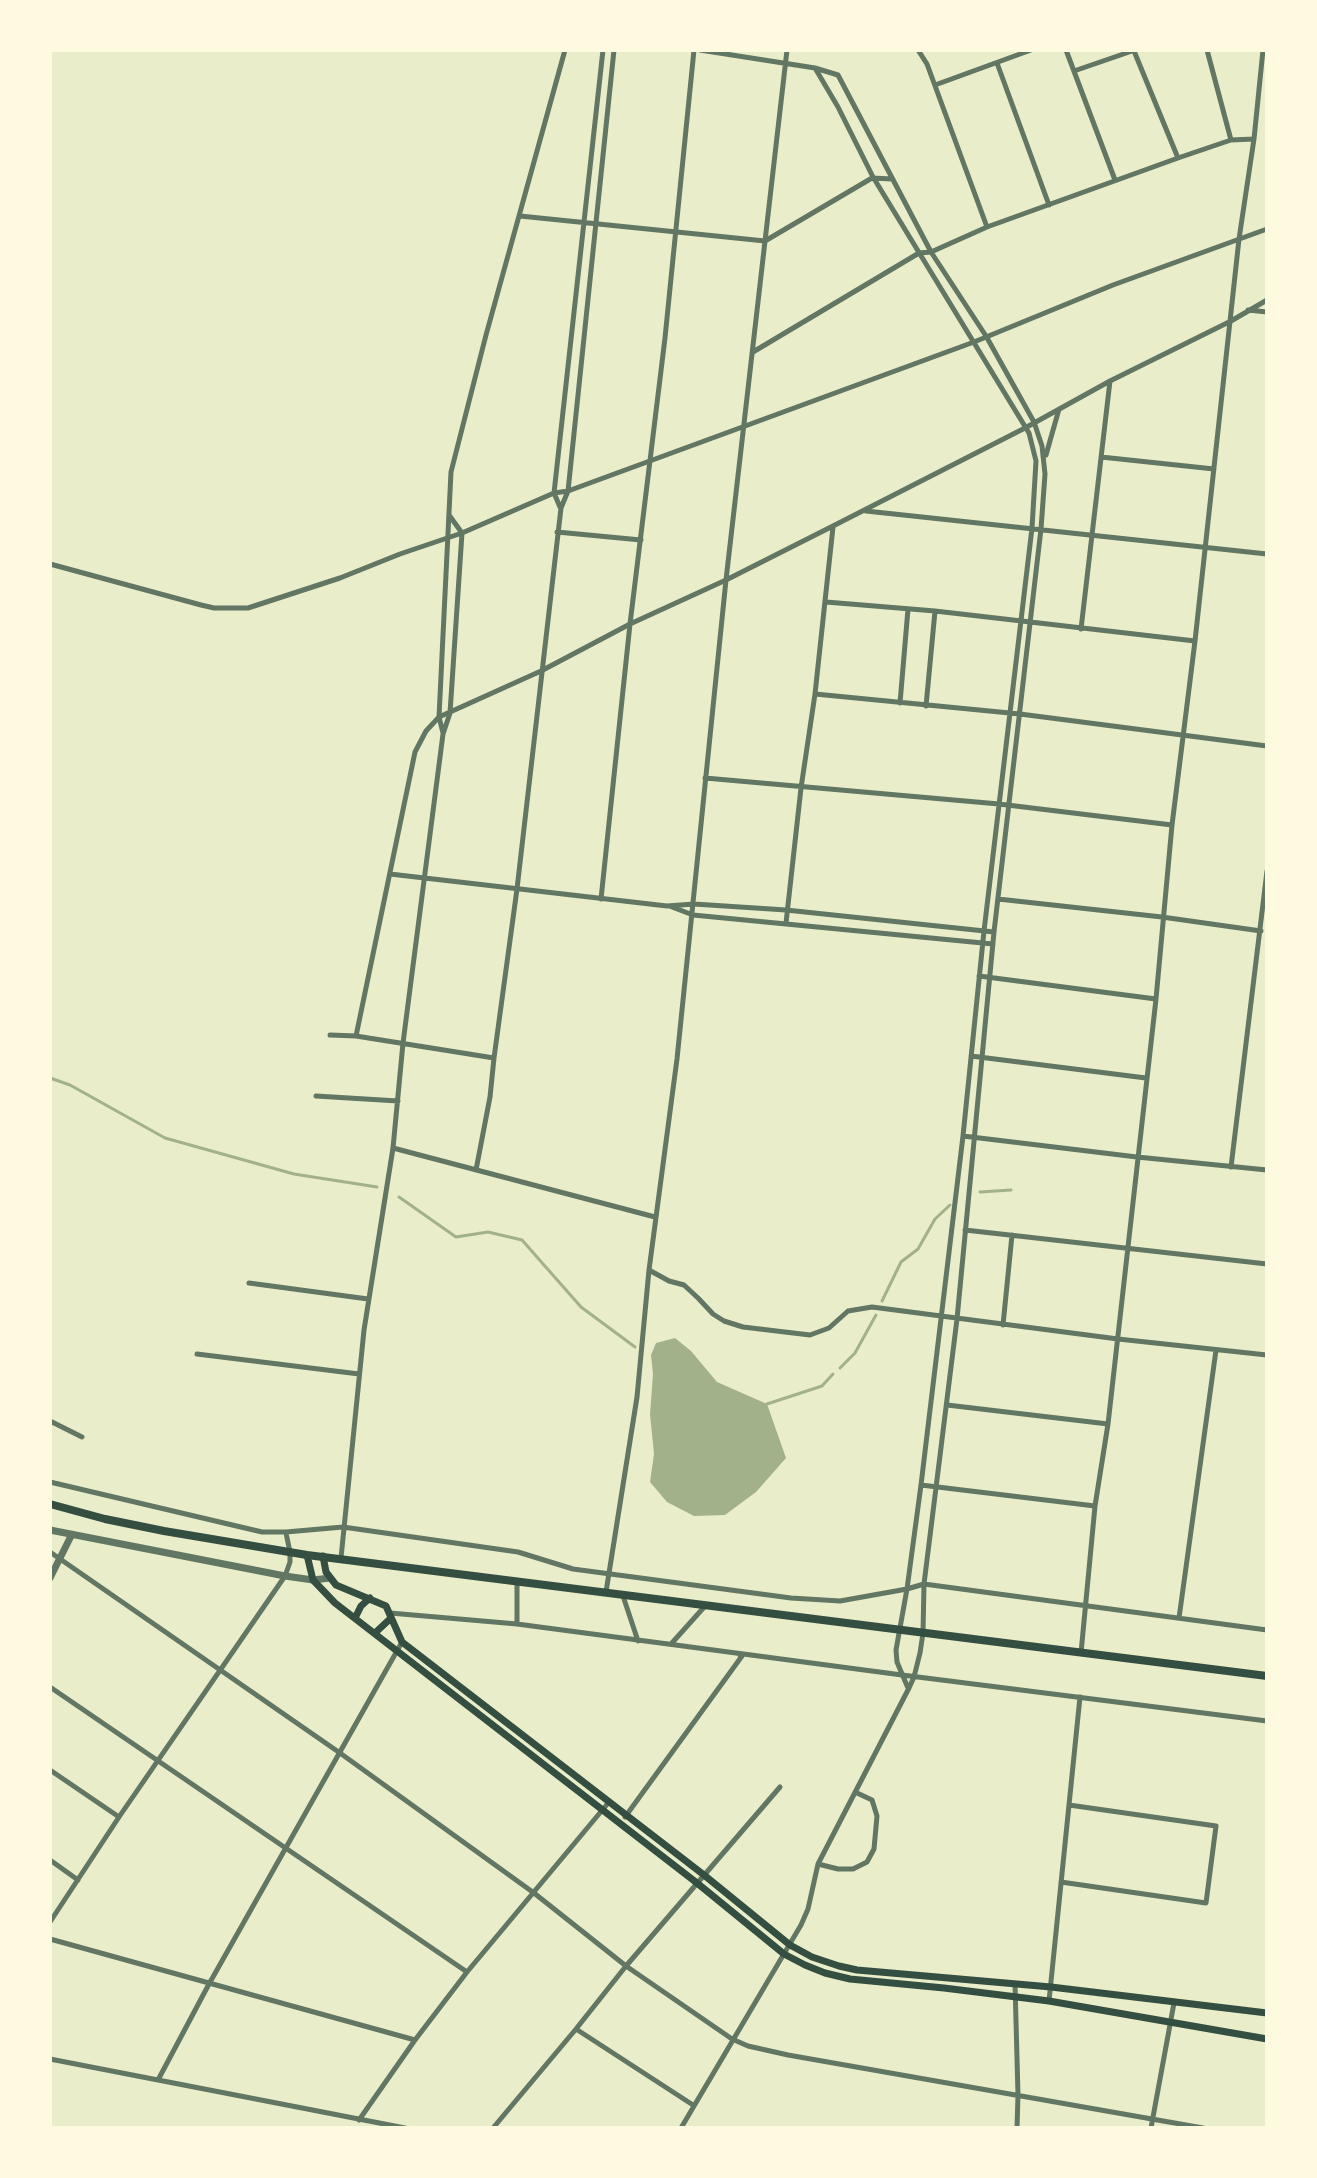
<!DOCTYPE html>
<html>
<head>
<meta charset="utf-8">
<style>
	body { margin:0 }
	#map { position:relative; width:1317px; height:2178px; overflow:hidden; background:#e9edc9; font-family:"PT Sans Narrow",sans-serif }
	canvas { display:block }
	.frame { position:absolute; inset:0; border:52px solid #fefae0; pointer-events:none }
</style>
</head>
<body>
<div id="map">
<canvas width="1317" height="2178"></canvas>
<div class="frame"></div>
</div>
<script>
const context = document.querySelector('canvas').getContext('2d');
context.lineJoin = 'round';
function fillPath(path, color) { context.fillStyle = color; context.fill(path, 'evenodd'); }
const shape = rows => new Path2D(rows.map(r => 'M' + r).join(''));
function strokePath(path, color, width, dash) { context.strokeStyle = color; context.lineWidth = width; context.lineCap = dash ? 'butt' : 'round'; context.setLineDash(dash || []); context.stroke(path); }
fillPath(shape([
	[675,1338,691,1351,717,1382,767,1404,786,1458,756,1492,725,1515,694,1516,667,1502,650,1482,654,1454,650,1414,653,1374,651,1355,656,1343]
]), '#a3b18a');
strokePath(shape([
	[50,1078,70,1085,165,1138,294,1174,377,1187],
	[980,1192,1011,1190],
	[399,1197,456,1237,488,1232,522,1240,581,1307,635,1347],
	[882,1301,901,1262,918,1249,935,1219,950,1205],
	[840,1368,855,1353,876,1315],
	[767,1404,822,1386,833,1374]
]), '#a3b18a', 3);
strokePath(shape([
	[918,50,927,64,987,227],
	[1066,50,1115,180],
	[1207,50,1231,140],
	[1134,51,1178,158],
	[997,63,1049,205],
	[815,68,838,107,873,177,1029,433,1036,461,1032,528,984,931,963,1136,921,1485,907,1589,896,1650,897,1662,908,1688],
	[1074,71,1135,50],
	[935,85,1031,50],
	[520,216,765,241,872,178,892,179],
	[1248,310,1267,312],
	[753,352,919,253,931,252,987,227,1178,158,1231,140,1254,139],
	[1046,455,1059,409],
	[1101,457,1214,469],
	[560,507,554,493,603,50],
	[866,511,1267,554],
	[557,532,641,540],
	[50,564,201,605,214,608,248,608,340,578,400,554,462,533,554,493,568,491,974,342,1113,285,1267,229],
	[826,602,935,611,1195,641],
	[1081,629,1110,381],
	[815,694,1020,714,1267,746],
	[900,703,908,609],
	[926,706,935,611],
	[443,733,439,717,451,472,486,335,565,50],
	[705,778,999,804,1172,825],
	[390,874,667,906,694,904,786,910,994,932],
	[601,899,630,624,665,338,694,50],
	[998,899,1162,917,1261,931],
	[672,907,693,915,993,944],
	[786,923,801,788,815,694,833,527],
	[979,976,1156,999],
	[330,1035,356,1036,494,1058],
	[356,1036,415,752,426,731,439,717,541,671,630,624,726,580,833,526,1025,428,1110,381,1231,321,1267,300],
	[971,1056,1146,1078],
	[316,1096,398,1101],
	[963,1136,1137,1157,1267,1170],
	[393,1148,655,1217],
	[1231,1167,1267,871],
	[476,1170,490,1097,494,1058,517,889,561,508,568,491,614,50],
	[965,1230,1267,1264],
	[649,1270,669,1281,684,1285,698,1298,713,1314,724,1321,743,1327,810,1335,829,1328,848,1311,872,1307,1118,1339,1267,1355],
	[249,1283,368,1299],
	[1003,1325,1012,1235],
	[197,1354,359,1374],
	[947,1405,1108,1424],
	[50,1421,82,1437],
	[50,1482,262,1532,286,1532,343,1527,518,1552,573,1569,791,1598,840,1601,907,1589,924,1584,1267,1630],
	[921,1485,1095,1506],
	[50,1552,340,1753,534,1893,626,1966,732,2039,748,2046,788,2055,1203,2128],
	[341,1558,364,1330,393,1148,403,1043,443,734,450,713,462,533,449,515],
	[606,1592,637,1397,649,1270,677,1059,726,580,787,50],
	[623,1596,638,1641],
	[390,1613,517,1624,902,1675,1267,1721],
	[1179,1618,1216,1350],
	[517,1624,517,1582],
	[671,1644,706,1605],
	[1081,1653,1095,1506,1108,1424,1156,999,1172,825,1195,641,1239,239,1254,139,1263,50],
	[50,1687,467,1972],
	[50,1770,119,1817],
	[625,1817,742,1656,740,1655],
	[50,1860,78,1880],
	[818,1864,838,1869,853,1869,867,1862,874,1849,877,1816,872,1800,855,1792],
	[1061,1882,1206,1903,1216,1826,1069,1805],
	[50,1922,119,1817,285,1576,290,1562,290,1552,286,1533],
	[50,1939,415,2040],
	[1015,1984,1018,2095,1017,2128],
	[1049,2001,1080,1697],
	[576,2029,693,2105],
	[50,2059,405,2128],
	[158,2080,209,1984,402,1642],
	[359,2120,415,2040,467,1972,609,1802],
	[493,2128,576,2029,626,1966,780,1787],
	[681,2128,801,1925,808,1909,818,1864,909,1688,914,1677,920,1653,923,1633,924,1584,957,1319,994,932,1041,529,1045,474,1042,446,1034,422,986,336,931,252,838,75,815,68,700,50],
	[1151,2128,1174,2003]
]), '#617663', 5);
strokePath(shape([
	[50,1530,285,1576,313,1580,330,1578],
	[50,1578,71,1536]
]), '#617663', 7);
strokePath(shape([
	[307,1555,313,1580,335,1603,697,1883,784,1954,805,1965,825,1973,850,1979,944,1988,1049,2001,1267,2039],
	[323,1556,326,1572,336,1585,386,1606,402,1642,704,1875,790,1945,812,1957,839,1966,857,1970,1051,1987,1267,2013],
	[355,1618,361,1606,370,1598],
	[375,1633,391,1618]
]), '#344e41', 7);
strokePath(shape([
	[50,1504,105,1519,164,1531,307,1555,1267,1676]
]), '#344e41', 8);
</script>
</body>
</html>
